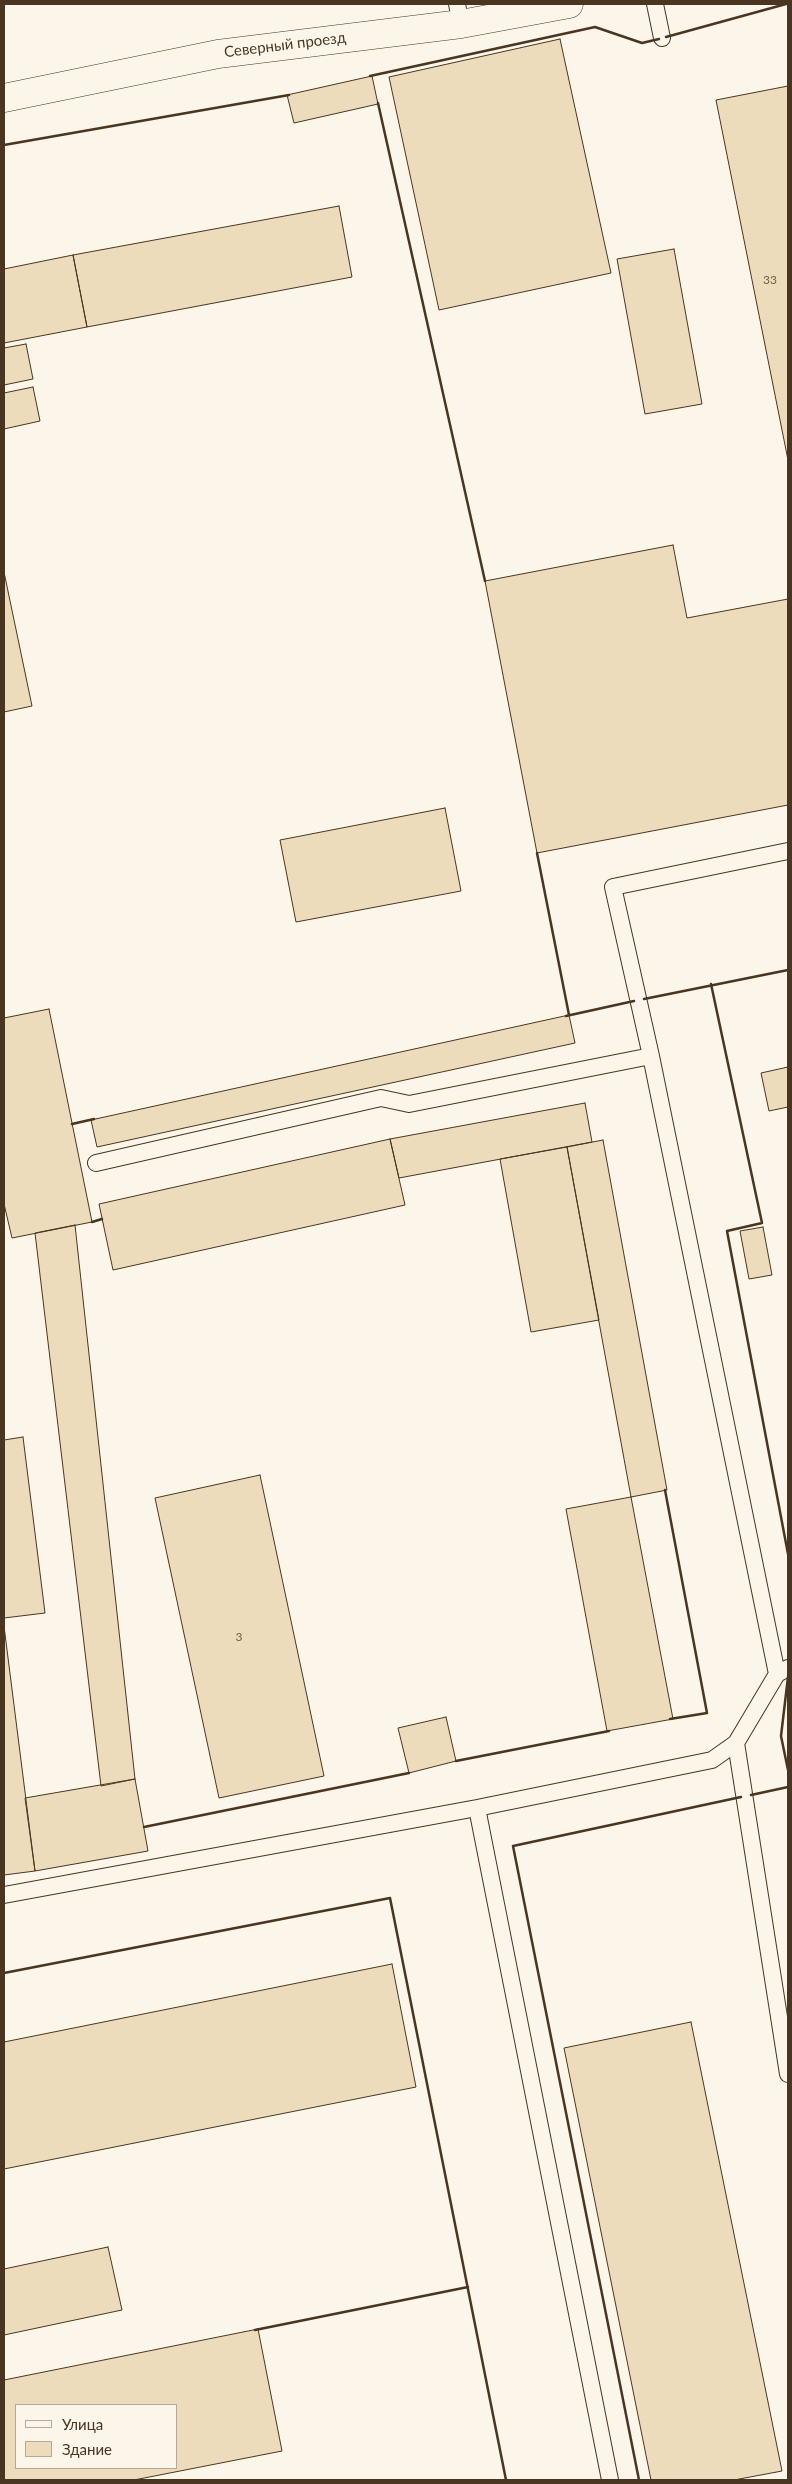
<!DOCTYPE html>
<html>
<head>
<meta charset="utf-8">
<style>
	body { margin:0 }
	#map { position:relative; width:792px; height:2484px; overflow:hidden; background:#fbf6e9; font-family:Lato,sans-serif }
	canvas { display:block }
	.frame { position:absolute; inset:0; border:5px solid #4a3520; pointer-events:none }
	.legend { position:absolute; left:15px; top:2404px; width:162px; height:65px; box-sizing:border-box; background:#fbf6e9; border:1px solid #b4a999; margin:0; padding:6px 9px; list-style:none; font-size:15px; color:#4a3520 }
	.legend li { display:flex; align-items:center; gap:10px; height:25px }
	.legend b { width:25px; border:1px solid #b4a999 }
</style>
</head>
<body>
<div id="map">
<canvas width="792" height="2484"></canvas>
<div class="frame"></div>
<ul class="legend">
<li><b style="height:6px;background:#fbf6e9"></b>Улица</li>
<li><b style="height:14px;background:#ecdcbc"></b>Здание</li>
</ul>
</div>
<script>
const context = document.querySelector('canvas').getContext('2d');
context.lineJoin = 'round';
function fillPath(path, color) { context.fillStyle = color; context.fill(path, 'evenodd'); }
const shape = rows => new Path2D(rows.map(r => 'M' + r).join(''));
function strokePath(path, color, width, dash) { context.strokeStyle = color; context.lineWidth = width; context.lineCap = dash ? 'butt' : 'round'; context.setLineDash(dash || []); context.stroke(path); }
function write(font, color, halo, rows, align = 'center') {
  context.font = font + ' Lato,sans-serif'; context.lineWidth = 4; context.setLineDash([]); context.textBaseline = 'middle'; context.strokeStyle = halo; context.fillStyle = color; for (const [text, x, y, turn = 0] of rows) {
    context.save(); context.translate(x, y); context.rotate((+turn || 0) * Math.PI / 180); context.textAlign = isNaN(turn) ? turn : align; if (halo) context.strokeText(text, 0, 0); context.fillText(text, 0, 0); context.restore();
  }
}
const building = shape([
	[560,39,611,273,439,310,389,77,560,39],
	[372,76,378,104,294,123,287,95,372,76],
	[788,86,788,460,716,100,788,86],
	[339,206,352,277,87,327,73,255,339,206],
	[674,249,702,404,645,414,617,259,674,249],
	[73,255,87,327,4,343,4,269,73,255],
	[26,344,33,379,4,385,4,348,26,344],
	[33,387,40,421,4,429,4,393,33,387],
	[673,545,687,618,788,599,788,805,537,853,485,581,673,545],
	[4,572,32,706,4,712,4,572],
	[445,808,461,891,296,922,280,840,445,808],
	[49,1009,92,1222,12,1238,4,1204,4,1018,49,1009],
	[569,1015,575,1043,97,1147,91,1120,569,1015],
	[788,1067,788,1107,769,1111,761,1073,788,1067],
	[585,1103,592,1142,399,1178,390,1139,585,1103],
	[390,1139,405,1205,113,1270,99,1204,390,1139],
	[603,1140,667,1490,631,1497,567,1147,603,1140],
	[567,1147,599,1320,531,1332,500,1159,567,1147],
	[75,1225,135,1779,101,1786,35,1233,75,1225],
	[763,1227,772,1275,749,1279,740,1231,763,1227],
	[23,1437,45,1613,4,1618,4,1440,23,1437],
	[260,1475,324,1776,219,1798,155,1498,260,1475],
	[631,1497,673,1719,607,1731,566,1509,631,1497],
	[4,1626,35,1871,4,1875,4,1626],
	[446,1717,456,1761,409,1773,398,1728,446,1717],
	[135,1779,148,1851,35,1871,25,1798,135,1779],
	[392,1964,416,2087,4,2169,4,2042,392,1964],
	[691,2022,782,2471,734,2480,651,2480,564,2048,691,2022],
	[108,2247,122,2310,4,2335,4,2269,108,2247],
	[258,2329,282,2451,134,2480,4,2480,4,2380,258,2329],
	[16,2405,176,2405,176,2468,16,2468,16,2405]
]);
fillPath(building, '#ecdcbc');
strokePath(building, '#4a3520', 1);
const lane = shape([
	[457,4,461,24],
	[655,4,662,38],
	[96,1163,381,1098,409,1104,651,1056],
	[777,1674,651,1056,613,887,788,851],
	[736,1743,788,2074],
	[477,1808,610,2480],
	[4,1895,477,1808,712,1760,736,1743,777,1674,788,1668]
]);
const street = shape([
	[4,98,218,54,461,24,569,4]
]);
strokePath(lane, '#4a3520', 18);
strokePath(street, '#4a3520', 29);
strokePath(lane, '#fbf6e9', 16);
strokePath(street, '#fbf6e9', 28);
strokePath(shape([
	[666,37,786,4],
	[370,76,595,27,642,43,659,39],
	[378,103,485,581],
	[4,145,289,95],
	[537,853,569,1015],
	[711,984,762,1223,727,1231,788,1554],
	[644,999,788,970],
	[566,1016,634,1001],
	[72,1124,94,1119],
	[92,1222,102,1219],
	[665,1490,707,1713,670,1719],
	[788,1677,781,1736,788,1770],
	[456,1761,609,1731],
	[751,1795,788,1787],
	[144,1827,409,1773],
	[4,1973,390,1898,506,2480],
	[255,2330,468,2287],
	[639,2480,513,1846,741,1797]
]), '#4a3520', 2.5);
write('12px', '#725f47', null, [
	["33",770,280],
	["3",239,1637]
]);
write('15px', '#4a3520', '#fbf6e9', [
	["Северный проезд",285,45,-7]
]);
</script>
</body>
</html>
